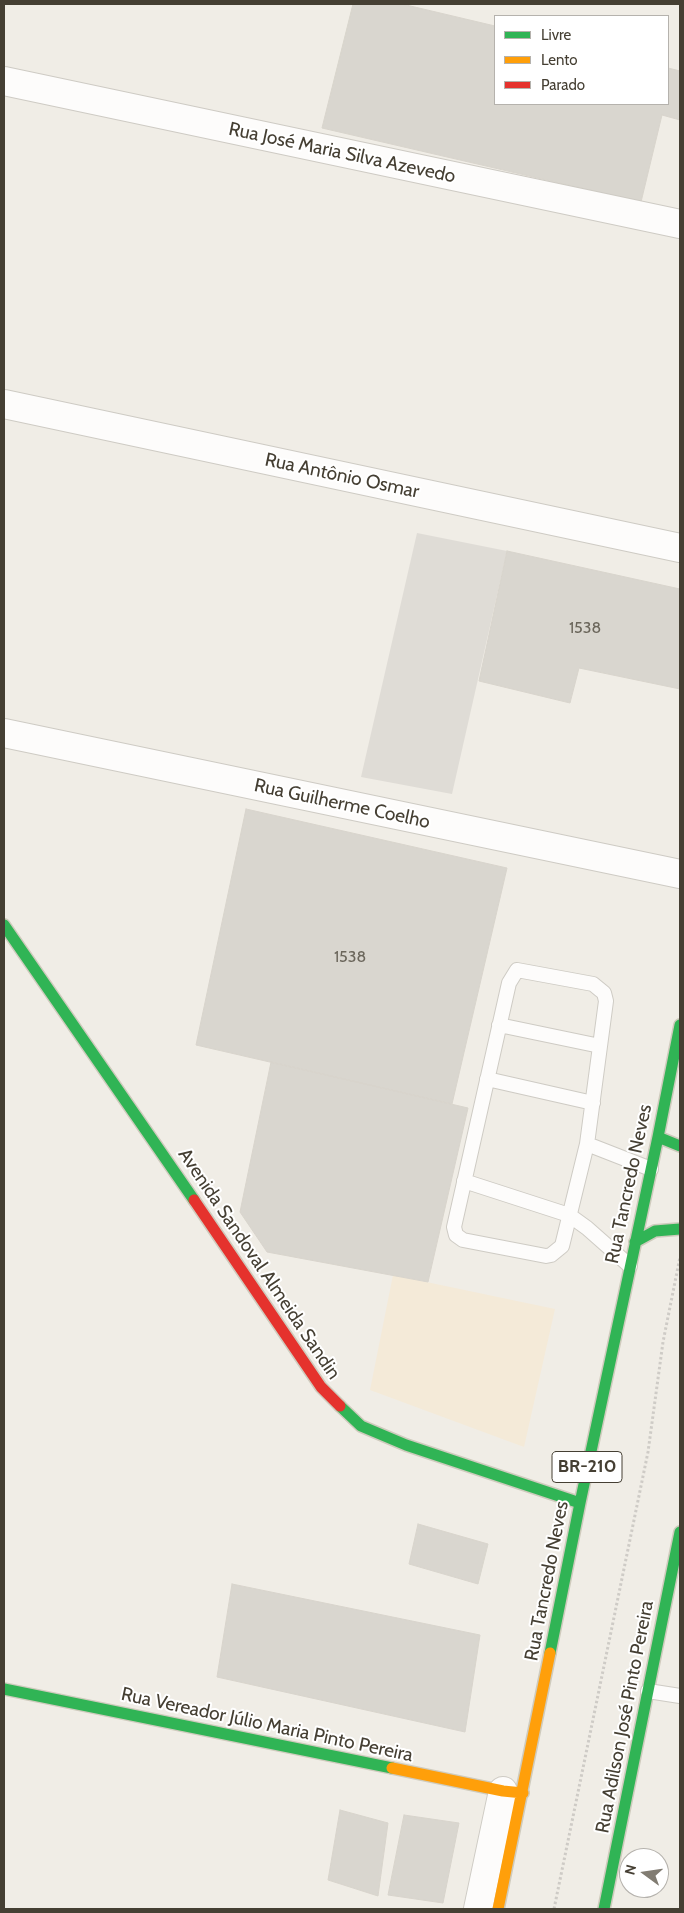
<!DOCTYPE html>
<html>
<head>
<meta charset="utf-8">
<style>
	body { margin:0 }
	#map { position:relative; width:684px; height:1913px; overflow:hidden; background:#f0ede6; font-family:Cabin,sans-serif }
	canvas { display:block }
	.frame { position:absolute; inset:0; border:5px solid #453f33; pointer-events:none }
	.legend { position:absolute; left:494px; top:15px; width:175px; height:90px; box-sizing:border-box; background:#fff; border:1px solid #b5b2ad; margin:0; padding:6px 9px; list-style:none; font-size:15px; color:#453f33 }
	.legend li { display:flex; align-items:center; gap:10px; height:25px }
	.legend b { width:25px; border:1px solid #b5b2ad }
	.north { position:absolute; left:619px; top:1848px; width:50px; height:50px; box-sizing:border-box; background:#fff; border:1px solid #b5b2ad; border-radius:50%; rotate:284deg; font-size:14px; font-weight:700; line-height:20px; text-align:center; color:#453f33 }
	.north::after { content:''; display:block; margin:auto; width:18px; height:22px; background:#817c72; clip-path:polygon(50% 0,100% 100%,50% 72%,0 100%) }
</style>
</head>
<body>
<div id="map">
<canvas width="684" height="1913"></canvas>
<div class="frame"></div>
<ul class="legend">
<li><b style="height:6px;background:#30b455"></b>Livre</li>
<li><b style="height:6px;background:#ff9f0a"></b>Lento</li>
<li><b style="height:6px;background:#e5322d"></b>Parado</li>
</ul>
<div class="north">N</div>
</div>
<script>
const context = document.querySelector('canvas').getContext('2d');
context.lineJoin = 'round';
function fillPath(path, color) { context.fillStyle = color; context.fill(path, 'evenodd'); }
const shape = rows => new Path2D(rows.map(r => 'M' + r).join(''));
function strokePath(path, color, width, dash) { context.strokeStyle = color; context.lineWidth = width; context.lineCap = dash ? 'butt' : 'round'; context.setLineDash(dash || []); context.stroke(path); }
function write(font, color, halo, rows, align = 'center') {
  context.font = font + ' Cabin,sans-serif'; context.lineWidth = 4; context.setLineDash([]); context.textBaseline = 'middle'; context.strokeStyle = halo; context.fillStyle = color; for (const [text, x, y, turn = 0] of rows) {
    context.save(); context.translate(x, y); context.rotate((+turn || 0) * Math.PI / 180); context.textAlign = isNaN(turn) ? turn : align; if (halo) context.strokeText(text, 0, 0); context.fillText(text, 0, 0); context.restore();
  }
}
fillPath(shape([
	[393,1275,555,1309,524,1447,370,1390]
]), '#f4ead8');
fillPath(shape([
	[417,533,507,551,452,794,361,777]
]), '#dfdcd6');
const building = shape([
	[353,4,402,4,495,26,495,104,668,104,668,68,680,71,680,211,322,128,353,4],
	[662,115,680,120,680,211,641,202,662,115],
	[507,551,680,589,680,689,579,668,570,703,479,681,507,551],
	[246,809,507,868,452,1104,196,1045,246,809],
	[271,1062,468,1108,428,1282,267,1252,240,1212,271,1062],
	[418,1524,488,1544,478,1584,409,1564,418,1524],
	[232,1584,480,1635,465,1732,217,1677,232,1584],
	[340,1810,388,1823,378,1896,328,1880,340,1810],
	[404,1815,459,1823,443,1903,388,1895,404,1815]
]);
fillPath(building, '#d9d6cf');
strokePath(building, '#d8d4cc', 1);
const lane = shape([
	[499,1025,600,1046],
	[487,1079,593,1103],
	[587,1144,562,1246,551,1255,546,1256,463,1240,456,1235,454,1227,509,983,517,970,593,984,604,993,606,1001,587,1144,651,1169],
	[464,1181,569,1215,587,1228,630,1266],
	[648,1691,680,1696]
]);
const street = shape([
	[4,81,680,224],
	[4,404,680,548],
	[4,733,680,874],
	[478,1909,503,1791]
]);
const fast = shape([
	[4,925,194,1200],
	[658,1137,680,1146],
	[635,1242,655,1231,680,1229],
	[340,1406,361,1426,406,1445,580,1503],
	[550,1653,580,1503,658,1137,680,1025],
	[4,1689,392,1768],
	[604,1909,680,1532]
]);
const slow = shape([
	[392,1768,503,1791,523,1793],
	[498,1909,550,1653]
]);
const jam = shape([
	[194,1200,321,1387,340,1406]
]);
strokePath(lane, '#cecbc4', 16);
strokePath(street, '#cecbc4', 30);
strokePath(fast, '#cfcbbd', 14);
strokePath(slow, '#cfcbbd', 14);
strokePath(jam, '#cfcbbd', 14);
strokePath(shape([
	[554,1909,648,1452,663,1342,680,1257]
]), '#cecbc6', 3, [2.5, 2.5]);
strokePath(lane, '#fdfcfb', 14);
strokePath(street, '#fdfcfb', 28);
strokePath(fast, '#30b455', 11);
strokePath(slow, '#ff9f0a', 11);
strokePath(jam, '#e5322d', 11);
write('16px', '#6b665b', null, [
	["1538",585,628],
	["1538",350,957]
]);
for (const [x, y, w] of [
	[587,1467,70]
]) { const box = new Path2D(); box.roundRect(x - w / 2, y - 15.5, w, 31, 4); context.fillStyle = '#fff'; context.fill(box); strokePath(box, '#453f33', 1); }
write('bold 18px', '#453f33', null, [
	["BR-210",587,1467]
]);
write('19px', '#453f33', '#fff', [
	["Rua José Maria Silva Azevedo",342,153,12],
	["Rua Antônio Osmar",342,476,12],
	["Rua Guilherme Coelho",342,804,12],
	["Rua Tancredo Neves",629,1184,-78],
	["Avenida Sandoval Almeida Sandin",259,1264,56],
	["Rua Tancredo Neves",547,1581,-79],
	["Rua Adilson José Pinto Pereira",625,1717,-79],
	["Rua Vereador Júlio Maria Pinto Pereira",267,1725,12]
]);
</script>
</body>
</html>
